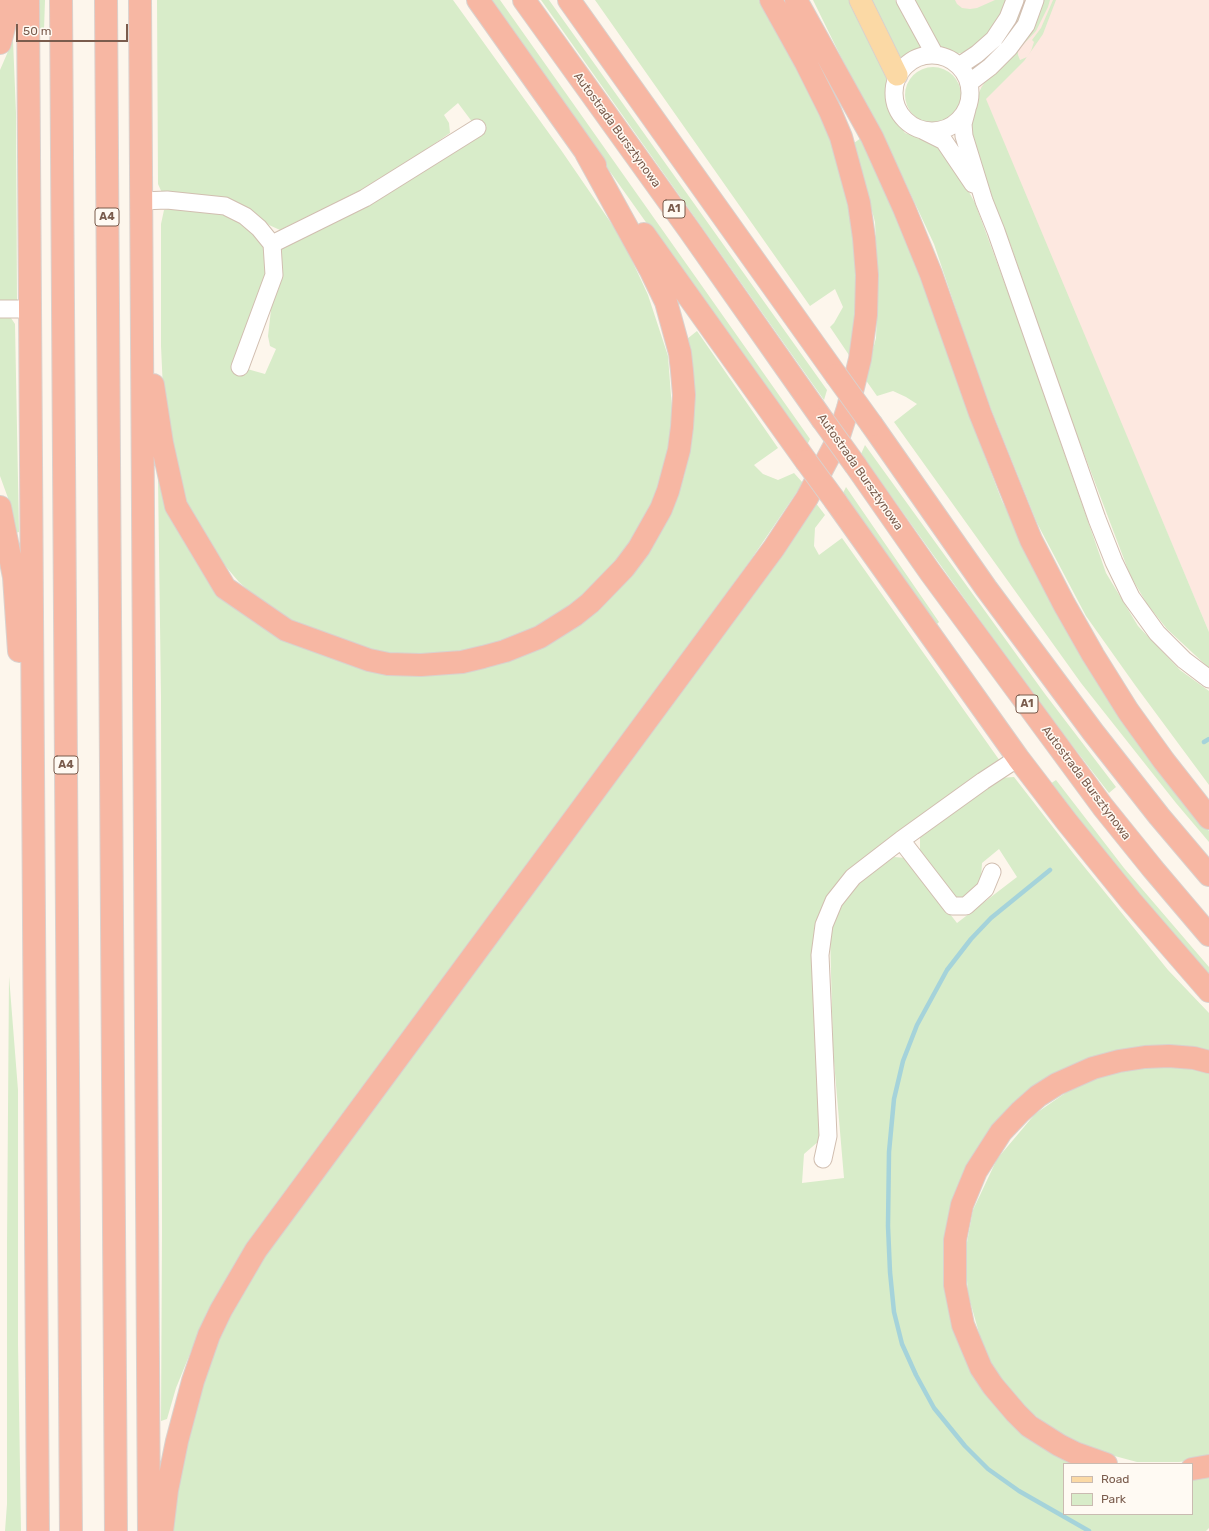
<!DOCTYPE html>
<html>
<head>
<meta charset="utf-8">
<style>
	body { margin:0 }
	#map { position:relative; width:1209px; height:1531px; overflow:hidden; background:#fdf6ec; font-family:Rubik,sans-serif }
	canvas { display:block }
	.legend { position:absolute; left:1063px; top:1463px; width:130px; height:52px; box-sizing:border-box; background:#fffaf3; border:1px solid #cabbb1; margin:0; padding:5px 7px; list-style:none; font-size:12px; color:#7a5c4d }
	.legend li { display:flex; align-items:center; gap:8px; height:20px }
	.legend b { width:20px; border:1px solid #cabbb1 }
	.scale { position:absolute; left:16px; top:24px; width:112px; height:18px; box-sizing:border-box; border:2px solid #7a5c4d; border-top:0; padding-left:5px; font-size:12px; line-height:14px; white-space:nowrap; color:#7a5c4d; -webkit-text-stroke:3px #fffaf3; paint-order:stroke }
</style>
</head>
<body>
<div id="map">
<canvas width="1209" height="1531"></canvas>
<ul class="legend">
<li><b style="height:5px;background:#fbd9a5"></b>Road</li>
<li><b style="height:11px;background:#d8ecc9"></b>Park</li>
</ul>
<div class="scale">50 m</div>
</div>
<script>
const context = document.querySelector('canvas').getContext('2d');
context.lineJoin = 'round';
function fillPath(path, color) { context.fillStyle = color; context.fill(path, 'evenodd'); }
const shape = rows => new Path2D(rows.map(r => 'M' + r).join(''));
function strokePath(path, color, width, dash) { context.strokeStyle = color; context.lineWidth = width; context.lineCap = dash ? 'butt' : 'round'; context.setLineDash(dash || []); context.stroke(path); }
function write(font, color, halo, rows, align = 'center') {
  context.font = font + ' Rubik,sans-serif'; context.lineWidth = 3; context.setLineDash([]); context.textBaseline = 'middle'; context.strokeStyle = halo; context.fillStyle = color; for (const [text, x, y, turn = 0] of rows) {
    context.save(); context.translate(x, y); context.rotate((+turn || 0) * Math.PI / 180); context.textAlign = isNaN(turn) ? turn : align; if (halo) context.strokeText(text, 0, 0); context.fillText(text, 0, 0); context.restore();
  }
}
fillPath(shape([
	[944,0,1209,0,1209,632,1046,246]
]), '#fde8e0');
fillPath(shape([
	[38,0,45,0,44,30,38,30],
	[157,0,453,0,561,150,622,239,648,295,668,356,673,422,664,472,651,511,621,560,577,606,520,637,431,658,379,654,306,629,266,606,239,582,215,554,190,515,176,472,164,412,161,346,161,224,164,210,182,207,230,214,265,243,269,270,233,365,265,374,276,349,270,346,268,336,278,249,479,131,458,103,444,115,449,123,450,133,418,155,359,191,280,230,269,225,257,215,232,201,202,195,173,198,162,193,158,184],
	[488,0,500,0,810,439,807,445,719,325],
	[541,0,549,0,827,390,824,400],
	[595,0,759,0,820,108,844,173,858,245,859,308,851,358,830,327,834,323,843,307,835,289,810,306],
	[813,0,851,0,888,76,887,94,892,115,905,133,944,146,975,203,1013,306,1106,573,1138,626,1180,670,1209,691,1209,785,1135,685,1086,616,1037,523,981,384,934,244,891,152,840,55],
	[867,0,895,0,923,51,910,54,899,66],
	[910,0,955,0,957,4,962,8,970,9,977,8,995,0,1008,0,1001,15,981,42,966,52,956,54,951,53,936,46],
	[1025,0,1029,0,1024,14,1003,45,1000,42,1017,17],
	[1044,0,1050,0,1048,7,1036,31,1018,50,1018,55,1020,60,1027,57,1031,51,1034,42,1032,40,1041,28,1053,0,1056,0,1043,34,1032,50,1024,61,986,99,1209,632,1209,668,1167,629,1147,604,1130,575,1066,406,1011,246,969,140,970,120,977,104,978,95,981,88,987,79,1032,29,1038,18],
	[13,40,16,113,17,302,0,303,0,70],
	'905 95a28 28 0 1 1 56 0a28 28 0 1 1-56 0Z',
	[861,138,902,223,966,407,1002,501,1039,573,1178,795,1209,831,1209,842,1176,803,1081,683,894,422,917,404,906,397,893,391,877,396,865,379,876,338,878,284,875,222,854,143],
	[0,315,9,315,15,324,19,532,15,533,8,498,0,476],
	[697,331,778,448,754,465,763,474,778,480,794,473,803,483,750,561,593,776,253,1235,207,1312,176,1388,167,1419,161,1421,162,1233,161,697,158,477,177,524,250,616,304,648,372,670,488,666,636,569,666,523,684,477,692,432,687,339],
	[865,445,1045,694,1116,787,1109,793,1037,700,861,454],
	[846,487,939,622,934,627,843,493],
	[815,502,825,515,815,528,814,546,819,555,842,538,1000,761,863,864,817,933,820,1140,804,1154,802,1183,844,1178,833,1050,830,934,841,905,858,884,894,857,906,858,957,923,1017,877,999,849,982,863,981,880,977,892,966,898,953,899,920,851,920,837,1000,778,1014,777,1073,853,1168,970,1209,1013,1209,1056,1053,1078,949,1223,965,1353,1078,1464,1064,1464,1064,1514,1192,1514,1192,1478,1209,1475,1209,1528,1206,1531,169,1531,180,1452,218,1343,246,1284,299,1208,780,559],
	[1056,780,1124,868,1209,967,1209,977,1185,950,1050,784],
	[9,976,18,1090,18,1344,21,1531,5,1531,7,1504,7,1244],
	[1167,1063,1209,1070,1209,1458,1179,1462,1137,1462,1096,1451,1062,1435,1030,1412,997,1375,981,1340,968,1294,965,1253,973,1210,997,1159,1035,1114,1074,1087,1120,1070]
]), '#d8ecc9');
strokePath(shape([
	[1204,742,1209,739],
	[1050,870,991,918,971,939,947,970,917,1025,903,1061,894,1099,889,1152,888,1226,890,1272,894,1312,902,1344,916,1375,934,1408,965,1446,988,1469,1019,1491,1089,1531]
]), '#a5d3da', 4.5);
const minor = shape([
	[905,0,935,55],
	'894 93a38 38 0 1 1 76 0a38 38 0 1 1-76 0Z',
	[959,66,977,54,994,39,1008,18,1015,0],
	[969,83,990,67,1009,48,1026,25,1035,0],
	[967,109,963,124,964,136,984,201,996,231,1097,519,1114,562,1131,597,1157,633,1184,660,1209,679],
	[924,131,944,141,973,184],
	[141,201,167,200,225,206,245,216,259,228,272,244,274,275,240,367],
	[272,244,365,198,477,128],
	[0,309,30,309],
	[901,840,952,906,966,906,985,889,992,872],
	[823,1159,828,1136,820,955,824,925,834,901,853,877,901,840,983,781,1018,758]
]);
const major = shape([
	[860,0,897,75]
]);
const highway = shape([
	[28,0,38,1531],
	[61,0,71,1531],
	[106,0,116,1531],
	[140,0,149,1531],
	[478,0,595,165],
	[524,0,690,231,822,419],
	[569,0,836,375],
	[796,0,872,137,904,208,931,274,980,413,1031,540,1064,604,1093,655,1128,711,1164,761,1209,818],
	[0,43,11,0],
	[644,234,806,461],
	[153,385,162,443,176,506,225,588,286,630,369,660,388,664,421,665,462,662,483,657,505,651,540,637,575,615,590,603,624,568,639,548,661,509,668,491,679,450,682,427,684,395,682,371,680,353,666,302,651,271,586,153],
	[872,425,986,588,1093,732,1159,816,1209,875],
	[856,466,930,572,1103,807,1153,869,1209,935],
	[836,502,1018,758,1067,822,1131,901,1209,991],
	[0,507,14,577,19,651],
	[1106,1464,1075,1453,1059,1445,1029,1426,1016,1413,993,1386,981,1368,963,1325,955,1285,955,1240,962,1205,976,1171,1001,1132,1020,1112,1038,1096,1057,1084,1093,1068,1119,1061,1145,1057,1169,1056,1194,1058,1209,1062],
	[1192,1469,1209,1466],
	[162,1531,167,1490,177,1441,193,1381,209,1335,221,1310,256,1250,774,548,807,498,838,439,848,408,860,359,866,315,867,275,864,238,859,203,841,137,830,111,806,63,771,0]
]);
strokePath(minor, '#d1beb0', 19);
strokePath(major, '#dad1cd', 23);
strokePath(highway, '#dad1cd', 24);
strokePath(minor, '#fff', 17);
strokePath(major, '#fbd9a5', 21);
strokePath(highway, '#f7b7a3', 22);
const highwayBridge = shape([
	[836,375,872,425],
	[822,419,856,466],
	[806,461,836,502]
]);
strokePath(highwayBridge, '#dad1cd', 24, []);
strokePath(highwayBridge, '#f7b7a3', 22);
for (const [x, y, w] of [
	[674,209,22],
	[107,217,24],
	[1027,704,22],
	[66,765,24]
]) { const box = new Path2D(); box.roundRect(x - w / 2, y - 9, w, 18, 3); context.fillStyle = '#fffaf3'; context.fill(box); strokePath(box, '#7a5c4d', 1); }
write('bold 11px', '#7a5c4d', null, [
	["A1",674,209],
	["A4",107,217],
	["A1",1027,704],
	["A4",66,765]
]);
write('12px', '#7a5c4d', '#fffaf3', [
	["Autostrada Bursztynowa",617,130,54],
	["Autostrada Bursztynowa",860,472,55],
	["Autostrada Bursztynowa",1086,783,53]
]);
</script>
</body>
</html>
